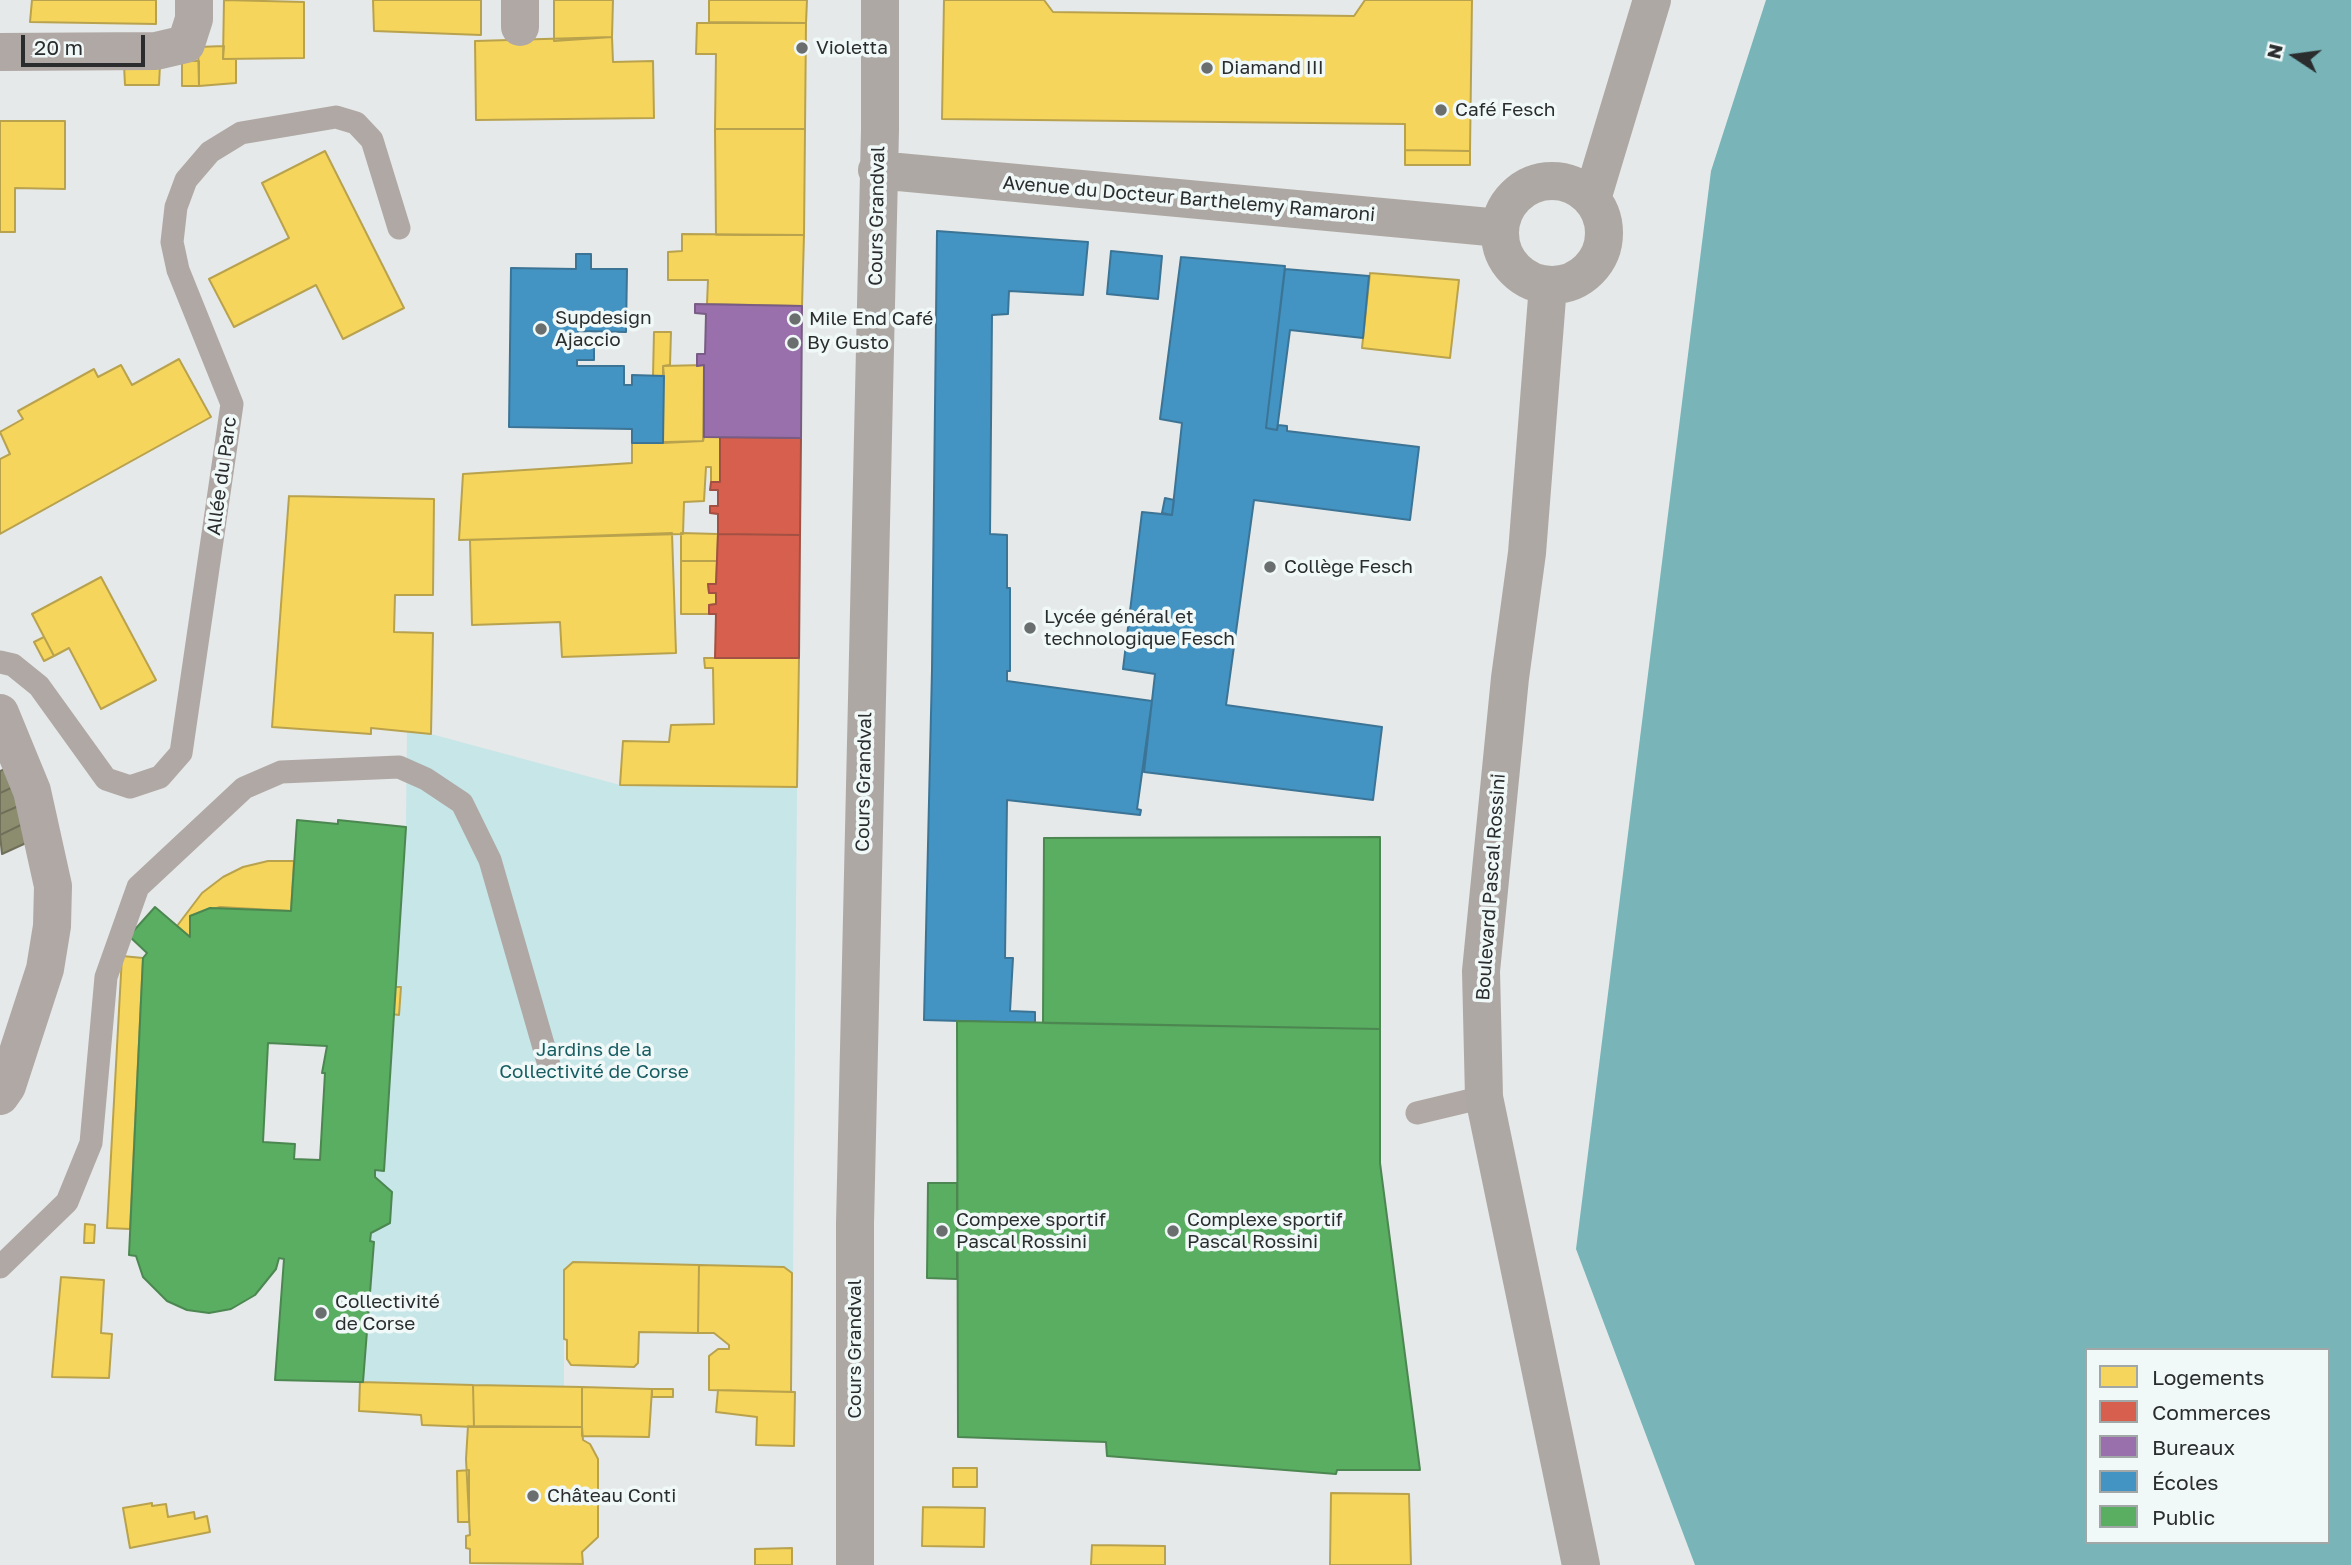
<!DOCTYPE html>
<html>
<head>
<meta charset="utf-8">
<style>
	body { margin:0 }
	#map { position:relative; width:2351px; height:1565px; overflow:hidden; background:#e5e9e9; font-family:"Golos Text",sans-serif }
	canvas { display:block }
	.legend { position:absolute; left:2085px; top:1348px; width:245px; height:196px; box-sizing:border-box; background:#f0f8f8; border:2px solid #a1a6a7; margin:0; padding:9px 12px; list-style:none; font-size:21px; color:#2a2c2d }
	.legend li { display:flex; align-items:center; gap:14px; height:35px }
	.legend b { width:35px; border:2px solid #a1a6a7 }
	.north { position:absolute; left:2260px; top:21px; width:70px; height:70px; -webkit-text-stroke:5px #f0f8f8; paint-order:stroke; rotate:283deg; font-size:19px; font-weight:700; line-height:28px; text-align:center; color:#2a2c2d }
	.north::after { content:''; display:block; margin:auto; width:24px; height:32px; background:#2a2c2d; clip-path:polygon(50% 0,100% 100%,50% 72%,0 100%) }
	.scale { position:absolute; left:21px; top:35px; width:124px; height:32px; box-sizing:border-box; border:4px solid #2a2c2d; border-top:0; padding-left:9px; font-size:21px; line-height:24px; white-space:nowrap; color:#2a2c2d; -webkit-text-stroke:5px #f0f8f8; paint-order:stroke }
</style>
</head>
<body>
<div id="map">
<canvas width="2351" height="1565"></canvas>
<ul class="legend">
<li><b style="height:19px;background:#f6d55c"></b>Logements</li>
<li><b style="height:19px;background:#d6604d"></b>Commerces</li>
<li><b style="height:19px;background:#9970ab"></b>Bureaux</li>
<li><b style="height:19px;background:#4393c3"></b>Écoles</li>
<li><b style="height:19px;background:#5aae61"></b>Public</li>
</ul>
<div class="north">N</div>
<div class="scale">20 m</div>
</div>
<script>
const context = document.querySelector('canvas').getContext('2d');
context.lineJoin = 'round';
function fillPath(path, color) { context.fillStyle = color; context.fill(path, 'evenodd'); }
const shape = rows => new Path2D(rows.map(r => 'M' + r).join(''));
function strokePath(path, color, width, dash) { context.strokeStyle = color; context.lineWidth = width; context.lineCap = dash ? 'butt' : 'round'; context.setLineDash(dash || []); context.stroke(path); }
function write(font, color, halo, rows, align = 'center') {
  context.font = font + ' "Golos Text",sans-serif'; context.lineWidth = 7; context.setLineDash([]); context.textBaseline = 'middle'; context.strokeStyle = halo; context.fillStyle = color; for (const [text, x, y, turn = 0] of rows) {
    context.save(); context.translate(x, y); context.rotate((+turn || 0) * Math.PI / 180); context.textAlign = isNaN(turn) ? turn : align; if (halo) context.strokeText(text, 0, 0); context.fillText(text, 0, 0); context.restore();
  }
}
fillPath(shape([
	[407,732,431,734,620,785,797,787,793,1275,784,1267,573,1262,564,1270,564,1387,363,1382,374,1242,370,1241,371,1233,390,1223,392,1192,375,1177,375,1170,384,1170,393,1041,390,1039,392,1014,399,1014,400,987,394,987,406,827]
]), '#c6e6e8');
fillPath(shape([
	[1766,0,2351,0,2351,1565,1695,1565,1576,1249,1711,171],
	[2087,1350,2328,1350,2328,1542,2087,1542]
]), '#78b4b8');
const homes = shape([
	[32,0,156,0,156,24,30,22,32,0],
	[224,0,304,2,304,58,223,59,224,0],
	[373,0,481,0,481,35,374,31,373,0],
	[554,0,613,0,612,37,554,41,554,0],
	[709,0,807,0,806,23,709,22,709,0],
	[944,0,1044,0,1053,12,1354,16,1365,0,1472,0,1470,151,1405,150,1405,124,942,119,944,0],
	[697,23,806,23,805,129,715,129,716,54,696,54,697,23],
	[612,37,613,62,653,61,654,118,476,120,475,41,612,37],
	[224,46,223,59,236,59,236,83,199,86,198,47,224,46],
	[182,61,199,61,199,86,182,86,182,61],
	[124,65,160,65,159,85,125,85,124,65],
	[0,121,65,121,65,189,15,188,15,232,0,232,0,121],
	[715,129,805,129,804,235,716,235,715,129],
	[1405,150,1470,151,1470,165,1405,165,1405,150],
	[325,151,404,308,343,339,316,285,234,327,209,279,289,238,262,183,325,151],
	[682,234,804,235,802,306,707,304,708,280,668,280,668,252,682,251,682,234],
	[1370,273,1459,280,1450,358,1362,348,1370,273],
	[654,332,671,332,670,365,663,366,664,376,653,376,654,332],
	[179,359,211,417,0,534,0,459,10,454,0,432,23,419,18,411,94,369,98,377,121,365,132,385,179,359],
	[704,365,703,441,663,443,663,366,704,365],
	[704,437,720,437,720,482,711,482,711,467,706,467,704,501,684,502,683,534,459,540,463,474,632,463,632,443,703,441,704,437],
	[289,496,434,499,433,595,395,595,394,632,433,633,431,734,371,728,371,734,272,727,289,496],
	[672,533,676,653,562,657,560,622,472,625,470,540,672,533],
	[681,533,718,534,717,561,681,561,681,533],
	[681,561,717,561,716,584,708,584,709,593,716,593,716,604,709,605,709,614,681,614,681,561],
	[101,577,156,680,101,709,69,648,54,656,32,614,101,577],
	[44,637,54,656,44,661,34,642,44,637],
	[704,658,799,658,797,787,620,785,623,741,669,742,671,725,714,724,713,668,705,668,704,658],
	[268,861,294,861,291,911,220,907,190,916,190,937,177,926,202,893,223,877,243,867,268,861],
	[122,956,143,958,130,1229,107,1228,122,956],
	[394,987,401,987,399,1015,392,1014,394,987],
	[85,1224,95,1225,94,1243,84,1243,85,1224],
	[573,1262,699,1265,698,1333,639,1332,638,1363,634,1367,571,1365,567,1359,567,1340,564,1339,564,1270,573,1262],
	[699,1265,784,1267,792,1273,791,1392,709,1390,709,1356,718,1349,729,1349,729,1345,714,1333,698,1333,699,1265],
	[61,1277,104,1280,101,1333,112,1334,109,1378,52,1377,61,1277],
	[360,1382,473,1385,474,1427,422,1425,421,1415,359,1411,360,1382],
	[473,1385,582,1387,582,1427,474,1427,473,1385],
	[582,1387,652,1389,649,1437,582,1436,582,1387],
	[652,1389,673,1389,673,1397,652,1397,652,1389],
	[718,1390,795,1392,794,1446,756,1445,757,1417,716,1412,718,1390],
	[468,1426,582,1427,583,1440,590,1444,598,1459,598,1537,582,1552,583,1564,470,1563,470,1549,466,1548,466,1536,470,1535,466,1459,468,1426],
	[953,1468,977,1468,977,1487,953,1487,953,1468],
	[469,1470,469,1522,458,1522,457,1471,469,1470],
	[1331,1493,1409,1494,1411,1565,1330,1565,1331,1493],
	[152,1503,152,1506,166,1504,168,1517,194,1512,195,1519,207,1516,210,1532,130,1548,123,1508,152,1503],
	[923,1507,985,1508,984,1547,922,1546,923,1507],
	[1092,1545,1165,1546,1165,1565,1091,1565,1092,1545],
	[792,1548,792,1565,755,1565,755,1549,792,1548]
]);
fillPath(homes, '#f6d55c');
strokePath(homes, '#b9a24e', 2);
const shops = shape([
	[720,437,801,438,800,535,718,534,718,514,710,513,710,506,718,506,718,490,710,490,711,482,720,482,720,437],
	[718,534,800,535,799,658,715,658,716,614,709,614,709,605,716,604,716,593,709,593,708,584,716,584,718,534]
]);
fillPath(shops, '#d6604d');
strokePath(shops, '#a25043', 2);
const offices = shape([
	[695,304,802,306,801,438,704,437,704,365,697,366,697,354,705,354,706,314,695,313,695,304]
]);
fillPath(offices, '#9970ab');
strokePath(offices, '#785c85', 2);
const schools = shape([
	[937,231,1088,242,1083,295,1009,291,1008,314,992,315,990,534,1007,535,1007,588,1010,588,1010,671,1007,671,1007,681,1152,701,1137,809,1141,810,1140,815,1007,800,1005,958,1013,958,1010,1011,1035,1012,1035,1023,924,1020,932,670,937,231],
	[1111,251,1162,256,1158,299,1107,294,1111,251],
	[576,254,591,254,591,269,627,269,626,332,578,331,577,337,594,337,594,360,577,360,577,366,624,366,624,385,632,385,632,375,664,376,663,443,632,443,632,429,509,427,511,268,576,269,576,254],
	[1181,257,1285,266,1266,428,1277,430,1278,425,1287,426,1287,431,1419,447,1410,520,1254,500,1226,705,1382,727,1373,800,1144,772,1155,674,1123,669,1142,512,1172,515,1182,423,1160,419,1181,257],
	[1285,269,1369,276,1363,338,1290,330,1277,430,1266,428,1285,269],
	[1165,498,1174,500,1172,515,1162,513,1165,498]
]);
fillPath(schools, '#4393c3');
strokePath(schools, '#3c7496', 2);
const public = shape([
	[297,820,338,824,338,820,406,827,384,1171,375,1170,375,1177,392,1192,390,1223,371,1233,370,1241,374,1242,363,1382,360,1382,275,1380,284,1259,279,1258,276,1269,255,1295,231,1309,209,1313,187,1310,167,1301,143,1277,136,1256,129,1255,143,958,147,953,129,936,155,907,190,937,190,916,210,908,291,911,297,820],
	[268,1043,327,1046,322,1073,325,1073,320,1160,294,1159,295,1144,263,1142,268,1043],
	[1380,837,1380,1029,1043,1023,1044,838,1380,837],
	[957,1021,1380,1029,1380,1163,1420,1470,1337,1470,1336,1474,1107,1456,1106,1442,958,1437,957,1021],
	[928,1183,957,1183,957,1279,927,1278,928,1183]
]);
fillPath(public, '#5aae61');
strokePath(public, '#4c8751', 2);
const industry = shape([
	[5,769,13,787,0,793,0,771,5,769],
	[13,787,21,805,0,814,0,793,13,787],
	[21,805,29,821,0,835,0,814,21,805],
	[29,821,37,838,2,854,0,835,29,821]
]);
fillPath(industry, '#8c8c6e');
strokePath(industry, '#6f6f5a', 2);
strokePath(shape([
	[0,662,13,665,39,686,106,779,130,787,160,777,181,753,232,404,178,270,172,242,176,207,186,180,210,152,241,133,336,117,356,123,372,140,399,228],
	[1417,1113,1484,1097],
	[0,1267,67,1202,91,1143,106,977,138,887,244,788,281,772,399,767,426,779,462,803,490,860,549,1065]
]), '#b0a8a5', 23);
strokePath(shape([
	[520,0,520,27],
	[0,52,156,51,186,44,194,19,194,0],
	[0,713,32,791,53,886,52,926,45,969,7,1086,0,1096]
]), '#b0a8a5', 38);
strokePath(shape([
	[877,170,1500,228],
	'1500 233a52 52 0 1 1 104 0a52 52 0 1 1-104 0Z',
	[1592,199,1652,0],
	[1548,285,1527,553,1510,678,1481,971,1484,1097,1581,1565],
	[855,1565,855,1223,880,130,880,0]
]), '#aea8a4', 38);
for (const [x, y, r, color] of [
	[802,48,7,"#6b6e6f"],
	[1207,68,7,"#6b6e6f"],
	[1441,110,7,"#6b6e6f"],
	[795,319,7,"#6b6e6f"],
	[541,329,7,"#6b6e6f"],
	[793,343,7,"#6b6e6f"],
	[1270,567,7,"#6b6e6f"],
	[1030,628,7,"#6b6e6f"],
	[942,1231,7,"#6b6e6f"],
	[1173,1231,7,"#6b6e6f"],
	[321,1313,7,"#6b6e6f"],
	[533,1496,7,"#6b6e6f"]
]) { const dot = new Path2D(); dot.arc(x, y, r, 0, 2 * Math.PI); context.fillStyle = color; context.fill(dot); strokePath(dot, '#f0f8f8', 2.5); }
write('19px', '#2a2c2d', '#f0f8f8', [
	["Violetta",816,48],
	["Diamand III",1221,68],
	["Café Fesch",1455,110],
	["Supdesign",555,318],
	["Ajaccio",555,340],
	["Mile End Café",809,319],
	["By Gusto",807,343],
	["Collège Fesch",1284,567],
	["Lycée général et",1044,617],
	["technologique Fesch",1044,639],
	["Compexe sportif",956,1220],
	["Pascal Rossini",956,1242],
	["Complexe sportif",1187,1220],
	["Pascal Rossini",1187,1242],
	["Collectivité",335,1302],
	["de Corse",335,1324],
	["Château Conti",547,1496]
], 'left');
write('19px', '#2a2c2d', '#f0f8f8', [
	["Avenue du Docteur Barthelemy Ramaroni",1189,199,5],
	["Cours Grandval",877,216,-89],
	["Allée du Parc",222,476,-82],
	["Cours Grandval",864,782,-89],
	["Boulevard Pascal Rossini",1491,887,-86],
	["Cours Grandval",855,1349,-90]
]);
write('19px', '#175d62', '#f0f8f8', [
	["Jardins de la",594,1050],
	["Collectivité de Corse",594,1072]
]);
</script>
</body>
</html>
